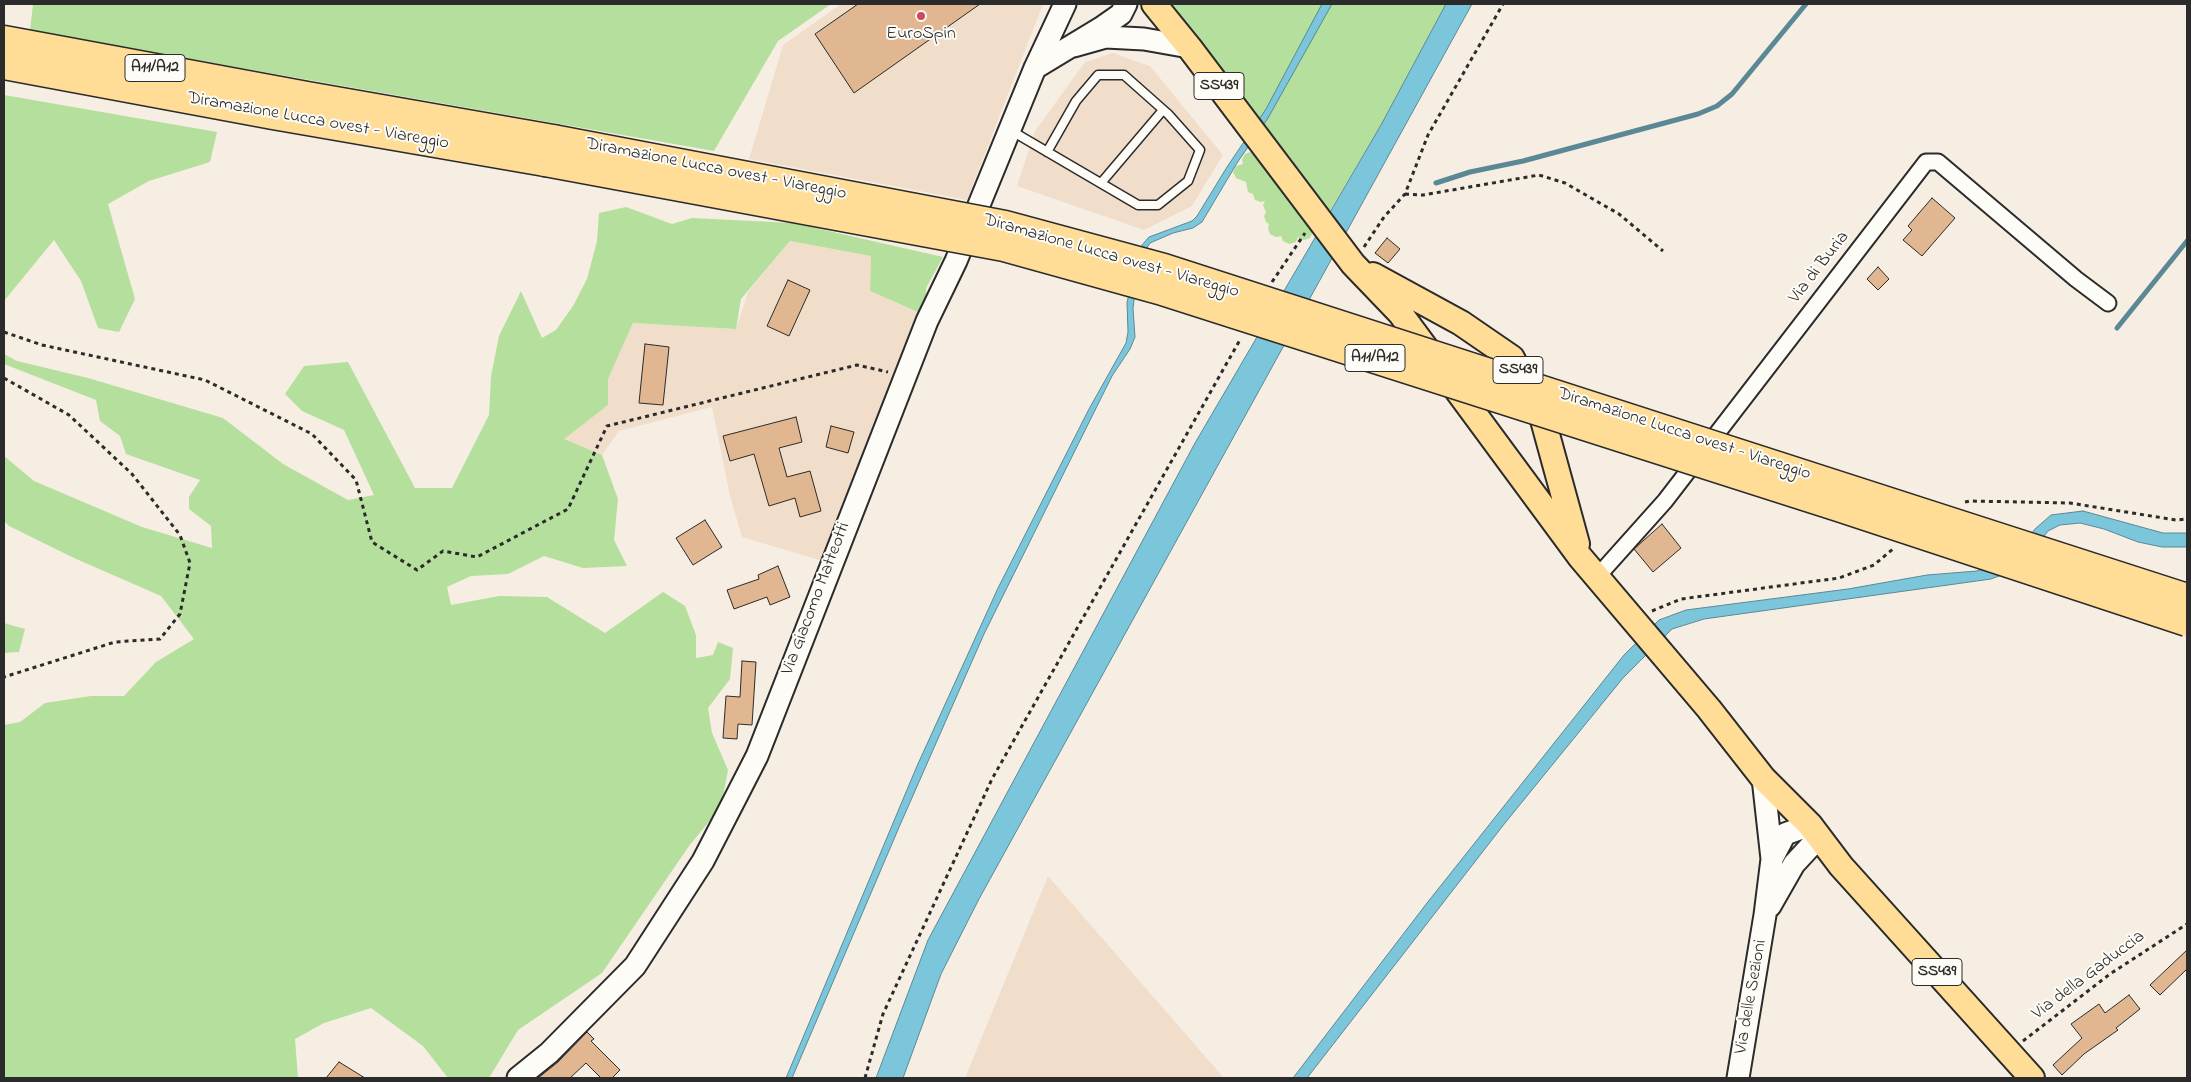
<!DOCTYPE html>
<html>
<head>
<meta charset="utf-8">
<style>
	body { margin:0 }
	#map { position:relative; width:2191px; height:1082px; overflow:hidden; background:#f7eee3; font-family:"Indie Flower",sans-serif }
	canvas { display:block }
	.frame { position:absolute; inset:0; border:5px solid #2b2b2b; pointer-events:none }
</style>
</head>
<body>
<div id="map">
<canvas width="2191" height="1082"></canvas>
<div class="frame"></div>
</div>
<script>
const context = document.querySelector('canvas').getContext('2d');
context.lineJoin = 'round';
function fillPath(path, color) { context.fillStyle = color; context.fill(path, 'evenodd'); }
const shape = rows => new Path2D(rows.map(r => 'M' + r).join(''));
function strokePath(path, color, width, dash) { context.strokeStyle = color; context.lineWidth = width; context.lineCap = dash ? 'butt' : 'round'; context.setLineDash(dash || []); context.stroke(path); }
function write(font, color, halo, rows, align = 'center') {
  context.font = font + ' "Indie Flower",sans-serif'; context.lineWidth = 4; context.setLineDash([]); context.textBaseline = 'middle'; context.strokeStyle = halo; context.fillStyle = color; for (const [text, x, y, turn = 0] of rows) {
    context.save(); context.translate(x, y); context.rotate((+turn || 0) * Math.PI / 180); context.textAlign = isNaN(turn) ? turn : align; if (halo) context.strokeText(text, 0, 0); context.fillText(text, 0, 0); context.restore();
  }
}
fillPath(shape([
	[841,4,1043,4,967,200,749,159,783,45],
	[1113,53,1150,66,1223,155,1192,206,1144,230,1017,186,1035,131,1085,62],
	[790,241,871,256,870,291,927,316,826,562,742,537,730,496,712,407,619,431,602,455,563,439,608,405,608,379,633,323,736,329,748,292],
	[1048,876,1224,1078,965,1078]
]), '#f0decb');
fillPath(shape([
	[33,4,831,4,778,41,714,151,30,31],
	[1154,4,1446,4,1381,125,1322,224],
	[4,95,217,132,210,162,149,181,108,204,135,299,119,332,98,328,81,281,54,240,4,301],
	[1251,152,1257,155,1264,166,1273,175,1272,178,1283,187,1281,192,1284,191,1311,225,1313,232,1310,238,1304,240,1298,237,1296,242,1289,244,1283,241,1281,236,1276,237,1270,234,1268,228,1269,224,1266,222,1264,216,1266,212,1263,205,1265,201,1261,202,1255,200,1253,194,1248,192,1246,182,1236,178,1233,172,1236,166,1243,164,1242,160,1245,154],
	[626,207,672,224,692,218,793,223,943,257,926,288,927,316,870,291,871,256,790,241,741,299,736,329,633,323,608,379,608,405,564,439,602,455,618,499,614,540,627,566,583,568,544,556,508,574,471,576,447,587,451,605,499,596,547,597,605,633,663,592,685,606,696,635,696,658,713,655,718,642,733,648,730,679,708,708,712,733,728,770,721,807,689,846,602,973,518,1030,489,1078,448,1078,423,1046,371,1008,324,1023,295,1039,298,1078,4,1078,4,725,20,722,45,703,91,696,124,696,156,662,194,639,161,596,74,558,9,526,4,521,4,456,34,481,142,527,212,548,211,526,189,509,189,497,200,480,126,454,120,436,100,421,96,400,4,364,4,354,17,361,88,378,223,418,283,464,348,500,374,495,344,430,302,411,285,394,304,366,348,362,415,488,452,488,489,415,491,376,499,336,521,291,542,338,556,330,573,306,587,279,597,241,599,213],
	[4,623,25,629,19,652,4,653]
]), '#b4df9c');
const water = shape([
	[1322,4,1332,4,1268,118,1237,163,1202,222,1193,228,1173,233,1150,243,1144,252,1135,293,1133,308,1135,337,1130,349,1112,376,984,634,900,825,792,1078,786,1078,917,766,998,588,1089,409,1126,343,1128,332,1127,302,1142,245,1149,237,1192,221,1197,216,1227,167,1266,109,1322,4],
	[1446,4,1472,4,979,899,941,974,903,1078,876,1078,928,940,1195,443,1381,125,1446,4],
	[2083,511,2163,533,2187,533,2187,547,2162,547,2138,542,2104,529,2080,523,2060,525,2048,531,2027,559,2010,572,1991,579,1704,619,1672,629,1623,678,1505,823,1307,1078,1293,1078,1427,903,1624,655,1659,620,1686,610,1848,589,1927,575,1977,571,1993,565,2020,548,2035,529,2051,515,2083,511]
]);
fillPath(water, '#7bc6db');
strokePath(water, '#5b8895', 1);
strokePath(shape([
	[1436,183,1470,172,1523,161,1698,114,1717,106,1732,94,1806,4],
	[2117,328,2187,241]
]), '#5b8895', 5);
const building = shape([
	[858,4,980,4,854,93,815,34,858,4],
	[1932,198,1955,218,1922,256,1903,240,1912,230,1908,226,1932,198],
	[1387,238,1400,249,1388,263,1375,253,1387,238],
	[1878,267,1889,279,1878,290,1867,279,1878,267],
	[788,280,810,290,789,336,767,326,788,280],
	[645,344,669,347,663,405,639,403,645,344],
	[796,417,802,442,779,448,787,477,810,471,821,511,800,517,795,498,769,506,754,454,730,461,723,436,796,417],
	[831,426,854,432,848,453,826,447,831,426],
	[705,520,722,547,693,565,676,538,705,520],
	[1662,524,1681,548,1653,572,1634,549,1662,524],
	[778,566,790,597,770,605,767,597,734,609,727,590,759,579,758,575,778,566],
	[742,661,756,662,752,725,738,724,737,739,723,738,726,696,740,697,742,661],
	[2187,950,2187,969,2160,995,2150,985,2187,950],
	[2129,995,2140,1009,2116,1028,2118,1030,2084,1054,2062,1075,2053,1065,2082,1038,2071,1024,2099,1004,2105,1013,2129,995],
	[587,1032,594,1039,591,1041,620,1070,612,1078,601,1078,586,1063,570,1078,538,1078,558,1062,587,1032],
	[339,1062,365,1078,326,1078,339,1062]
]);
fillPath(building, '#e1b792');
strokePath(building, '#2b2b2b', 1);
const lane = shape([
	[1010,130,1138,205,1158,205,1188,181,1200,150,1168,114,1124,75,1098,75,1076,101,1047,152],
	[1101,183,1163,110]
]);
const street = shape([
	[1597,577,1665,501,1926,162,1938,162,2076,279,2108,303]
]);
const secondary = shape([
	[1074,46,1106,37,1144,39,1189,47],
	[1035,68,1101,28,1121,14,1126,4],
	[1763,778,1772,859],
	[1770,906,1794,864,1819,837],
	[518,1078,549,1053,635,966,703,861,736,797,757,756,927,321,956,261,1035,68,1065,4],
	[1738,1078,1765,915,1772,859,1785,834,1810,825]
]);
const primary = shape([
	[1154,4,1189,47,1353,264,1400,313,1580,557,1709,709,1763,778,1810,825,1841,866,2032,1078],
	[1373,275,1461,323,1512,358,1543,420,1577,544]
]);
const highway = shape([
	[4,40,307,96,553,139],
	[4,65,273,115,545,162]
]);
strokePath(lane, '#2b2b2b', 11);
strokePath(street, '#2b2b2b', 19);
strokePath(secondary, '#2b2b2b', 25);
strokePath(primary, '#2b2b2b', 28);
strokePath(highway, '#2b2b2b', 31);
strokePath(shape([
	[1405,194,1423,195,1539,175,1565,183,1619,214,1663,251],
	[1364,247,1384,217,1405,194,1428,135,1503,4],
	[1272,282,1305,233],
	[4,332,42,345,205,380,312,434,356,480,372,542,417,570,443,551,477,557,568,509,607,426,857,365,888,372],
	[4,378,69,415,132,474,180,535,190,563,180,614,160,639,115,642,4,677],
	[1965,502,1970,501,2070,503,2176,520,2187,519],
	[1652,611,1681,599,1839,578,1874,565,1894,548],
	[2023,1041,2110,974,2187,924],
	[865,1078,883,1014,992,779,1241,338]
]), '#2b2b2b', 3, [4, 4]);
strokePath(lane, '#fdfcf7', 8);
strokePath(street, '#fdfcf7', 15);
strokePath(secondary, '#fdfcf7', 21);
strokePath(primary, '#ffdd96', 24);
strokePath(highway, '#ffdd96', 28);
const highwayBridge = shape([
	[553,139,1005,225,1164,268,2187,598],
	[545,162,1004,247,1159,290,1838,507,2187,622]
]);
strokePath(highwayBridge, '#2b2b2b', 31, []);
strokePath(highwayBridge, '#ffdd96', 28);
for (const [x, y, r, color] of [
	[921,16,5,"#d1495b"]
]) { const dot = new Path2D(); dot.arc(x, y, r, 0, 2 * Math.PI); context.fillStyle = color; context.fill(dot); strokePath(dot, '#fdfcf7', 2); }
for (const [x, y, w] of [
	[155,68,60],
	[1219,86,50],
	[1375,358,60],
	[1518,370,50],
	[1937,972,50]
]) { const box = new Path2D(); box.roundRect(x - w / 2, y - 13.5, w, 27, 4); context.fillStyle = '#fdfcf7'; context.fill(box); strokePath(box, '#2b2b2b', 1); }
write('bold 16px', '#2b2b2b', null, [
	["A11/A12",155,68],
	["SS439",1219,86],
	["A11/A12",1375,358],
	["SS439",1518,370],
	["SS439",1937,972]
]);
write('18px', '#2b2b2b', '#fdfcf7', [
	["EuroSpin",921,35]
]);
write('18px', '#2b2b2b', '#fdfcf7', [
	["Diramazione Lucca ovest - Viareggio",318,122,10],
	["Diramazione Lucca ovest - Viareggio",716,170,11],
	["Diramazione Lucca ovest - Viareggio",1111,257,16],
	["Via di Buria",1820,268,-52],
	["Diramazione Lucca ovest - Viareggio",1684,435,18],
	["Via Giacomo Matteotti",817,599,-69],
	["Via della Gaduccia",2089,976,-37],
	["Via delle Sezioni",1752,997,-80]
]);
</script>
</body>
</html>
